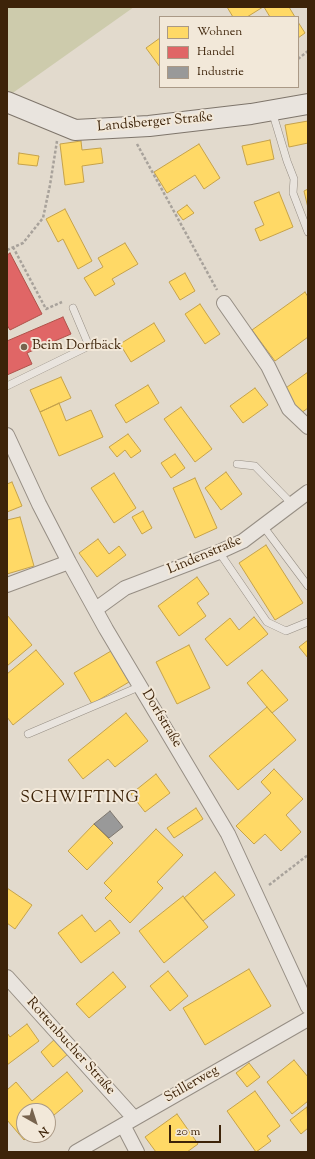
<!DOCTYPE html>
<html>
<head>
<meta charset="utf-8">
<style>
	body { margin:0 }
	#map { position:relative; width:315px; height:1159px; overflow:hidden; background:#e2dacd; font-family:"Sorts Mill Goudy",serif }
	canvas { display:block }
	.frame { position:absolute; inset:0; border:8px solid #3d2309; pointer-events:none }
	.legend { position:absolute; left:159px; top:16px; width:140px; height:72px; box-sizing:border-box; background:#f2e8d9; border:1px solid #aa9986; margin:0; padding:5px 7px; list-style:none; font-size:12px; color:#3d2309 }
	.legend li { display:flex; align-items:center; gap:8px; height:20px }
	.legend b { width:20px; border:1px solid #aa9986 }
	.north { position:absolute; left:16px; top:1103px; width:40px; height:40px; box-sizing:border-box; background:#f2e8d9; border:1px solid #aa9986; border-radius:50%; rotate:141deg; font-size:11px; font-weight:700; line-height:16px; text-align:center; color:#3d2309 }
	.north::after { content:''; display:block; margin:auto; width:14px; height:18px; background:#77634e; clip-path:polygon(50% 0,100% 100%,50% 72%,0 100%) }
	.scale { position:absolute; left:169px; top:1125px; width:52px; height:18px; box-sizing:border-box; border:2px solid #3d2309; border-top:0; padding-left:5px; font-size:12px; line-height:14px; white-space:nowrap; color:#3d2309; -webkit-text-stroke:3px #f2e8d9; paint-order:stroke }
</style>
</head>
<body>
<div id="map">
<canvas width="315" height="1159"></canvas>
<div class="frame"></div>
<ul class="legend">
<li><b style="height:11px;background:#ffd966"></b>Wohnen</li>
<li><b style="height:11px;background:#e06666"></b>Handel</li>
<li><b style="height:11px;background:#999"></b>Industrie</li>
</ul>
<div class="north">N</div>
<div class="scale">20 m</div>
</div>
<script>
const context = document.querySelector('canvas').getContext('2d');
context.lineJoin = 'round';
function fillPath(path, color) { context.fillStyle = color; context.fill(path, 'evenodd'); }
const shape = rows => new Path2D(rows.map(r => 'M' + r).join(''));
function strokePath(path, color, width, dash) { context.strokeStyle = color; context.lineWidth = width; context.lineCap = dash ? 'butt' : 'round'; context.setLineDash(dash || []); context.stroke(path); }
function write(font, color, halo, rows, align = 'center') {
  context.font = font + ' "Sorts Mill Goudy",serif'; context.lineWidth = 4; context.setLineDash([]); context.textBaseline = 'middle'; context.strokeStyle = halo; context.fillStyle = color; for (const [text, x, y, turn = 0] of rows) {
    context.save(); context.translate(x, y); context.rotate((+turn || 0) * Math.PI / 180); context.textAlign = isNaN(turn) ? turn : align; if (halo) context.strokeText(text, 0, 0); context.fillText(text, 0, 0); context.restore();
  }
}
fillPath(shape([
	[7,7,134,7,7,97]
]), '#cdcbac');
const homes = shape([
	[227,7,263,7,247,17,233,17,227,7],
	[264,7,289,7,295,17,270,17,264,7],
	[298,22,305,33,298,38,298,22],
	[160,38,160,67,146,48,160,38],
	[308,121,308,143,289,147,285,125,308,121],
	[270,140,274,159,247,165,242,146,270,140],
	[81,141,82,150,101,148,103,163,82,166,84,182,65,185,60,144,81,141],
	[199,144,220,178,204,189,195,175,167,193,154,172,199,144],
	[19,153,39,156,37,166,18,164,19,153],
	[308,189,308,208,304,191,308,189],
	[279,192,293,227,260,241,255,229,264,225,254,202,279,192],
	[187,205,194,213,183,220,177,212,187,205],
	[65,209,92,261,78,269,63,239,58,242,46,219,65,209],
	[125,243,138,264,112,279,115,284,95,296,84,278,103,267,98,258,125,243],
	[185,273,195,291,180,300,169,282,185,273],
	[305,292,308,297,308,337,275,361,252,330,305,292],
	[200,304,220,334,205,344,185,314,200,304],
	[154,323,165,341,131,362,120,344,154,323],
	[308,372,308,408,301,413,283,390,308,372],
	[61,377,71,398,40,412,30,390,61,377],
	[148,385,159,403,126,423,115,405,148,385],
	[255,388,268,405,243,423,230,406,255,388],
	[59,403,66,421,91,410,103,437,59,456,40,412,59,403],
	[181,407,212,449,195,462,164,419,181,407],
	[128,434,141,451,131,458,125,450,117,457,109,447,128,434],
	[175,454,185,468,171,478,161,463,175,454],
	[226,472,242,494,221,510,205,488,226,472],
	[114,473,136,508,114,523,91,488,114,473],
	[195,478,217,528,195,538,173,488,195,478],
	[12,482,22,506,7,512,7,484,12,482],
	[143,511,152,528,142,534,132,517,143,511],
	[20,517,34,566,7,574,7,520,20,517],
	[98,539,109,554,119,546,126,555,97,577,79,553,98,539],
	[266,545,303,603,275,620,239,563,266,545],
	[197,577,209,594,197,603,206,616,179,636,158,606,197,577],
	[7,615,32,645,7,666,7,615],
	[254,617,268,634,227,666,205,639,230,618,239,630,254,617],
	[308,640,308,658,299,647,308,640],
	[189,645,210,688,177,704,156,662,189,645],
	[36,650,64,684,13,725,7,717,7,674,36,650],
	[111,651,129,682,92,704,74,673,111,651],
	[262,670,288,700,272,713,247,683,262,670],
	[267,707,296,740,238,790,209,756,267,707],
	[126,713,148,741,115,767,108,759,83,779,68,760,126,713],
	[274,769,303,799,286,815,301,832,281,851,265,834,254,844,236,826,271,793,261,782,274,769],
	[156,774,170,793,145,812,131,794,156,774],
	[196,808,203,819,174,838,167,828,196,808],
	[94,824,113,843,87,870,68,851,94,824],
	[156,829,183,855,157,882,163,888,130,923,105,898,112,891,104,883,156,829],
	[215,872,235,895,203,921,184,898,215,872],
	[7,888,32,905,15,929,7,923,7,888],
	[183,896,208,927,164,963,139,931,183,896],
	[82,915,95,932,110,920,120,933,81,963,58,933,82,915],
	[249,969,271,1006,205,1045,183,1008,249,969],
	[168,971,188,996,170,1011,150,986,168,971],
	[113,972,126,987,89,1018,76,1004,113,972],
	[27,1024,39,1041,7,1065,7,1033,10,1037,27,1024],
	[56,1038,69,1053,53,1067,41,1052,56,1038],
	[294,1060,308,1077,308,1101,292,1114,267,1082,294,1060],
	[249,1063,260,1077,247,1087,236,1073,249,1063],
	[67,1072,83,1091,48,1120,48,1111,24,1111,24,1135,30,1135,24,1140,7,1120,7,1090,16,1082,32,1101,67,1072],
	[255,1091,280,1126,267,1136,271,1141,256,1152,227,1111,255,1091],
	[307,1107,308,1128,301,1134,290,1120,307,1107],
	[177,1114,198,1144,187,1152,156,1152,145,1137,177,1114]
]);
fillPath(homes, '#ffd966');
strokePath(homes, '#c5a24a', 1);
const shops = shape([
	[10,253,42,314,10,330,7,325,7,255,10,253],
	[63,317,71,334,27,353,32,364,7,375,7,341,63,317]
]);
fillPath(shops, '#e06666');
strokePath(shops, '#af524a', 1);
const industry = shape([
	[110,811,123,827,109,838,94,824,110,811]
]);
fillPath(industry, '#999');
strokePath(industry, '#7d766e', 1);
const lane = shape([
	[272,111,287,161,294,179,293,193,308,232],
	[7,386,89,346,73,308],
	[237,464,255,466,292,504],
	[263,526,308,586],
	[219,552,267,622,286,631,308,622],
	[28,734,141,686]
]);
const street = shape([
	[224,303,268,366,289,409,308,427],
	[7,435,39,504,69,562,106,629,228,834,308,1007],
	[7,585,69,562],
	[96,609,125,588,219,552,243,541,308,492],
	[7,977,134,1118],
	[123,1125,137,1152],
	[76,1152,308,1019]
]);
const secondary = shape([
	[7,102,75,130,149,126,251,114,308,104]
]);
strokePath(lane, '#968e84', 8);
strokePath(street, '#968e84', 16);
strokePath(secondary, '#7e756b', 22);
strokePath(shape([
	[298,59,308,51],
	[137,144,217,290],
	[13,247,46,309,62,302],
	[7,250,23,243,43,218,50,185,57,141],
	[269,885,308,855]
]), '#a8a29b', 2.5, [3, 2]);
strokePath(lane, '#e9e4de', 7);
strokePath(street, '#e9e4de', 14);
strokePath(secondary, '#e9e4de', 20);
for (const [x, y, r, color] of [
	[24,347,4,"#77634e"]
]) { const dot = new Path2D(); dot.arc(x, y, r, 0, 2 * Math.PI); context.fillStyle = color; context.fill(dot); strokePath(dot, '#f2e8d9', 1.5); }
write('14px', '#3d2309', '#f2e8d9', [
	["Landsberger Straße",155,123,-5],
	["Lindenstraße",205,556,-23],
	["Dorfstraße",161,719,59],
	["Rottenbucher Straße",70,1047,48],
	["Stillerweg",192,1085,-30]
]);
write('14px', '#3d2309', '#f2e8d9', [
	["Beim Dorfbäck",32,347]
], 'left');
context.letterSpacing = '1px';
write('16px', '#3d2309', '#f2e8d9', [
	["SCHWIFTING",80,799]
]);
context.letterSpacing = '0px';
</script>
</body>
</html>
